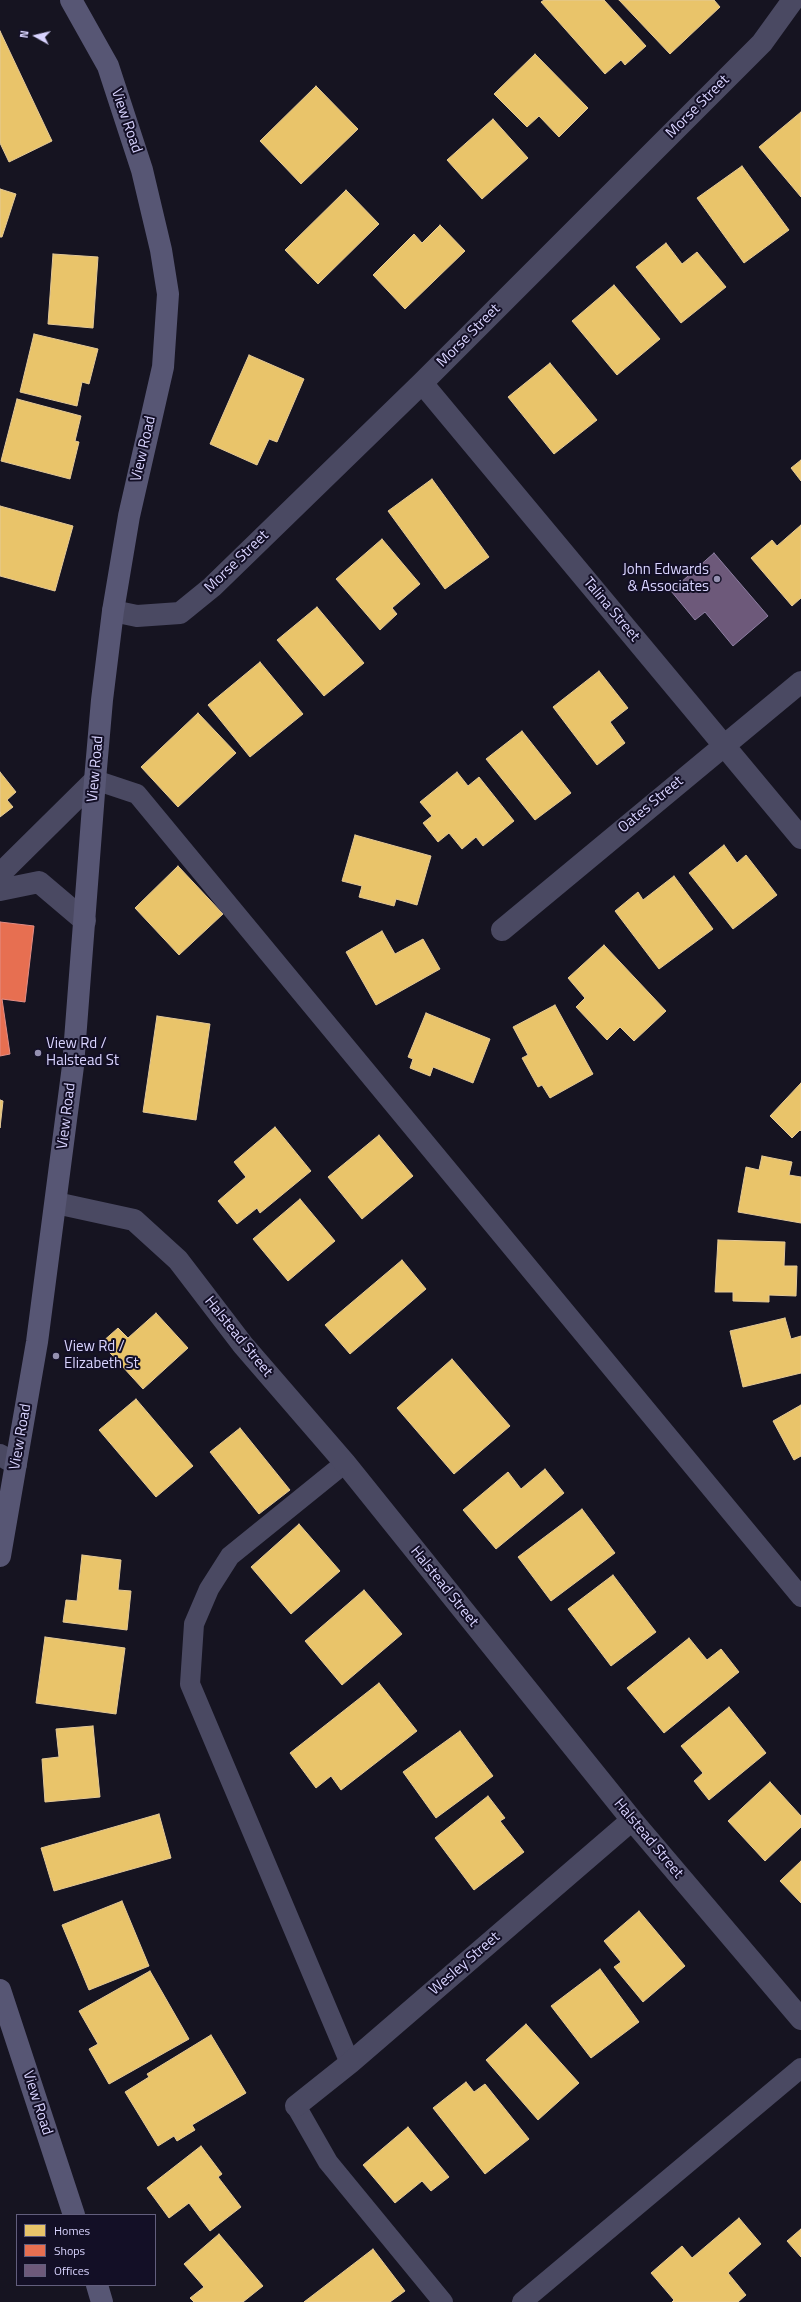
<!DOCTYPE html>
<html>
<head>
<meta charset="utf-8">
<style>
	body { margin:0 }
	#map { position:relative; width:801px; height:2302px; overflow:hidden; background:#161421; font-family:"Titillium Web",sans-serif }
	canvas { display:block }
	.legend { position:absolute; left:16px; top:2214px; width:140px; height:72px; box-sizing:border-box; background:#130f26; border:1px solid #625e7d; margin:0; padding:5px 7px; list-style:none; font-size:12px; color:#d9d4ff }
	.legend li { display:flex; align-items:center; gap:8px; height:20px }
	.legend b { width:20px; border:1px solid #625e7d }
	.north { position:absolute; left:16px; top:16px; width:40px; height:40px; -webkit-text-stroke:3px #130f26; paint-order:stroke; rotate:278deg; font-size:11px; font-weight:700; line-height:16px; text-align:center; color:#d9d4ff }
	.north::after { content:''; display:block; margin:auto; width:14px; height:18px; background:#d9d4ff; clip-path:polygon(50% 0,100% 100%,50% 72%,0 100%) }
</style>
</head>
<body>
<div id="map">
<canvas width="801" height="2302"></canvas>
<ul class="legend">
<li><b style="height:11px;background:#e9c46a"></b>Homes</li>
<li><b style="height:11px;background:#e76f51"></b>Shops</li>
<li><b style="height:11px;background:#6d597a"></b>Offices</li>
</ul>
<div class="north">N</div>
</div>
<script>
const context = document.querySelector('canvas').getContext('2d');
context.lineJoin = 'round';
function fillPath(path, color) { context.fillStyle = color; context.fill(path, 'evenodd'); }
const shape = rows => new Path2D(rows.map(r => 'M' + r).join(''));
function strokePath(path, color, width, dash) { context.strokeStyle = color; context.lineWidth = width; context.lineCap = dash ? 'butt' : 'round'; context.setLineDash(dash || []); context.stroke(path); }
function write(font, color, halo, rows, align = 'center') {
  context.font = font + ' "Titillium Web",sans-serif'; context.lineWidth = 4; context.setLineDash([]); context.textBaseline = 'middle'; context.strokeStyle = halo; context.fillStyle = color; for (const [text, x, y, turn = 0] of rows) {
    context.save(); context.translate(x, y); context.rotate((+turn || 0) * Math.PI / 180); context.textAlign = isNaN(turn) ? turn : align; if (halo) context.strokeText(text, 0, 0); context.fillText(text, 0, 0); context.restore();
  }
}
const homes = shape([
	[544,0,604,0,646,46,625,65,621,60,605,74,541,2,544,0],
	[619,0,714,0,720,7,670,54,619,0],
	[0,31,52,141,9,162,0,143,0,31],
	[535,54,588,108,559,137,539,116,527,127,494,94,535,54],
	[316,86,358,129,301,184,260,141,316,86],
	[801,112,801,197,759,147,801,112],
	[493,119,528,158,482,199,447,160,493,119],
	[742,166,789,230,744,263,697,198,742,166],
	[0,189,16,194,2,237,0,237,0,189],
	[346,190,379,224,318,284,285,250,346,190],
	[440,225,465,251,405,309,373,275,414,234,422,243,440,225],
	[666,243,682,264,697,252,726,287,681,323,636,267,666,243],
	[53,254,98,257,93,328,48,324,53,254],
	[614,285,660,339,617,375,572,321,614,285],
	[34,334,98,349,89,384,82,382,77,406,20,392,34,334],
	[249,355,304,379,277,442,269,439,257,465,210,444,249,355],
	[550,363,597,420,554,454,508,397,550,363],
	[17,399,81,416,75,441,79,442,70,479,1,461,17,399],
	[801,460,801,481,791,468,801,460],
	[432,479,489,557,445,589,388,511,432,479],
	[0,506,73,526,55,591,0,576,0,506],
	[801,525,801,598,792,606,751,558,772,540,777,546,801,525],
	[382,539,420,584,392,608,397,614,380,630,336,579,382,539],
	[317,607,364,663,324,696,277,640,317,607],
	[260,662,303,714,250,757,208,705,260,662],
	[599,671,628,708,610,722,625,743,597,765,553,707,599,671],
	[198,713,236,753,178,807,141,767,198,713],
	[522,731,571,793,535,820,486,759,522,731],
	[0,772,16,792,7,800,13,807,0,817,0,772],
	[457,772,468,786,479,777,514,821,483,846,476,837,462,849,449,833,438,842,423,823,432,816,420,802,457,772],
	[355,835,431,856,417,905,396,899,394,906,359,897,362,886,342,881,355,835],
	[724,845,737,863,746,855,777,895,733,929,689,873,724,845],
	[178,866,223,914,179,955,135,908,178,866],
	[674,876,713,929,659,969,615,911,638,892,643,900,674,876],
	[382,931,395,954,423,939,440,969,376,1005,346,952,382,931],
	[604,945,666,1011,634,1041,620,1027,607,1040,576,1007,585,998,568,978,604,945],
	[555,1005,593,1074,550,1098,542,1085,538,1087,522,1058,528,1055,513,1027,555,1005],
	[426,1013,490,1039,473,1083,433,1067,430,1076,410,1068,413,1059,408,1057,426,1013],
	[157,1016,210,1024,196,1120,143,1112,157,1016],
	[801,1083,801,1131,800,1130,792,1138,770,1116,801,1083],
	[0,1100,3,1101,0,1128,0,1100],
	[275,1127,311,1171,260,1213,257,1208,237,1224,218,1201,246,1177,234,1162,275,1127],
	[379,1135,413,1176,362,1219,328,1177,379,1135],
	[762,1156,792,1162,789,1175,801,1177,801,1223,738,1212,746,1167,759,1170,762,1156],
	[300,1199,335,1241,288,1281,253,1239,300,1199],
	[718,1240,785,1242,784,1266,797,1266,796,1296,769,1295,769,1302,733,1301,733,1292,715,1292,718,1240],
	[402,1260,426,1289,350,1354,325,1325,402,1260],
	[156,1313,188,1348,143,1389,101,1343,118,1328,128,1338,156,1313],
	[785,1318,791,1339,801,1336,801,1373,743,1387,730,1331,785,1318],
	[452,1359,510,1426,454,1474,397,1408,452,1359],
	[136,1399,193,1466,156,1497,99,1430,136,1399],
	[801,1405,801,1456,794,1460,773,1421,801,1405],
	[240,1428,290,1490,259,1514,210,1452,240,1428],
	[545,1469,564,1493,496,1549,463,1510,508,1472,521,1489,545,1469],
	[582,1509,615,1553,551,1601,518,1557,582,1509],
	[299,1524,340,1571,291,1614,251,1567,299,1524],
	[82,1555,121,1560,118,1590,131,1591,127,1630,63,1622,66,1600,77,1601,82,1555],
	[613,1575,656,1632,611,1666,568,1609,613,1575],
	[364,1590,402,1634,342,1685,305,1641,364,1590],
	[45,1637,125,1648,116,1714,36,1703,45,1637],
	[689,1638,707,1660,721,1649,739,1672,664,1733,627,1688,689,1638],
	[379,1683,417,1731,341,1790,331,1776,316,1788,290,1753,379,1683],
	[729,1707,766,1753,709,1800,694,1781,703,1773,681,1746,729,1707],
	[93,1726,100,1797,45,1802,42,1759,59,1757,56,1729,93,1726],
	[460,1731,493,1776,436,1818,403,1772,460,1731],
	[770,1782,801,1816,801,1827,765,1861,728,1821,770,1782],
	[488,1796,505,1818,500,1821,524,1852,474,1890,435,1838,488,1796],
	[159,1814,171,1858,54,1891,41,1848,159,1814],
	[801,1861,801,1903,780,1881,801,1861],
	[122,1901,149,1966,89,1990,62,1925,122,1901],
	[639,1911,685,1966,643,2002,614,1967,621,1962,604,1941,639,1911],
	[600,1969,639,2022,591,2058,551,2006,600,1969],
	[150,1971,189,2039,109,2084,89,2049,98,2044,79,2011,150,1971],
	[526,2024,579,2083,538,2120,486,2060,526,2024],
	[211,2035,246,2093,192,2125,195,2130,177,2141,174,2136,158,2146,125,2092,149,2077,147,2074,211,2035],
	[466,2082,474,2092,485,2084,529,2139,485,2174,433,2108,466,2082],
	[408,2127,449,2177,431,2191,422,2181,395,2203,363,2165,408,2127],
	[201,2146,222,2174,218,2177,241,2207,210,2231,189,2203,169,2218,147,2188,201,2146],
	[739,2218,761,2244,728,2273,746,2295,738,2302,672,2302,674,2300,651,2273,682,2246,692,2258,739,2218],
	[801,2229,801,2257,787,2241,801,2229],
	[219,2234,263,2286,243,2302,194,2302,190,2298,204,2287,184,2264,219,2234],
	[373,2249,405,2291,390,2302,304,2302,373,2249]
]);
fillPath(homes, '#e9c46a');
strokePath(homes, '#e4c997', 1);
const shops = shape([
	[0,922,34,926,25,1002,2,999,10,1054,0,1056,0,922]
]);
fillPath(shops, '#e76f51');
strokePath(shops, '#e38d85', 1);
const offices = shape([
	[714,553,768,616,733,646,705,612,695,620,671,591,714,553]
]);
fillPath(offices, '#6d597a');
strokePath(offices, '#8d7ea2', 1);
strokePath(shape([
	[95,780,137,794,801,1597],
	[345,1463,230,1556,209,1589,194,1624,190,1684,350,2063],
	[296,2106,328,2162,443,2302],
	[522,2302,801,2068]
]), '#4a4962', 20);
strokePath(shape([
	[422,383,801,838],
	[113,611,137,616,180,613,212,587,422,383,762,43,793,0],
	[0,874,95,780],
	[0,890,39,882,85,921],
	[502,930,801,682],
	[56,1203,134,1220,178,1260,243,1345,345,1463,632,1820,801,2019],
	[0,1455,16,1464],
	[296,2106,350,2063,632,1820]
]), '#4a4962', 22);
strokePath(shape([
	[0,1556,37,1342,73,1066,95,780,102,700,113,611,129,516,163,367,168,294,161,250,142,170,108,66,71,0],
	[0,1990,74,2215],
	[97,2285,102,2302]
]), '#575674', 22);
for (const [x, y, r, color] of [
	[717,579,4,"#9591b1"],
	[38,1053,4,"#9591b1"],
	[56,1356,4,"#9591b1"]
]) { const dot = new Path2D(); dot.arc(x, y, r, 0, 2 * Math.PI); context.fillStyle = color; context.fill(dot); strokePath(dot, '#130f26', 1.5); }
write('15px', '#d9d4ff', '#130f26', [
	["Morse Street",698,107,-45],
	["View Road",126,121,71],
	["Morse Street",469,336,-45],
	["View Road",144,449,-77],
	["Morse Street",237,562,-44],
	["Talina Street",611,610,50],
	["View Road",96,769,-85],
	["Oates Street",651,805,-40],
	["View Road",67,1116,-83],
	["Halstead Street",238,1337,51],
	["View Road",21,1437,-80],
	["Halstead Street",444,1587,51],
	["Halstead Street",648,1839,50],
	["Wesley Street",465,1964,-41],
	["View Road",37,2103,72]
]);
write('15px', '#d9d4ff', '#130f26', [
	["John Edwards",709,570,"right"],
	["& Associates",709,587,"right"],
	["View Rd /",46,1044],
	["Halstead St",46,1061],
	["View Rd /",64,1347],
	["Elizabeth St",64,1364]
], 'left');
</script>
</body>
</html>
